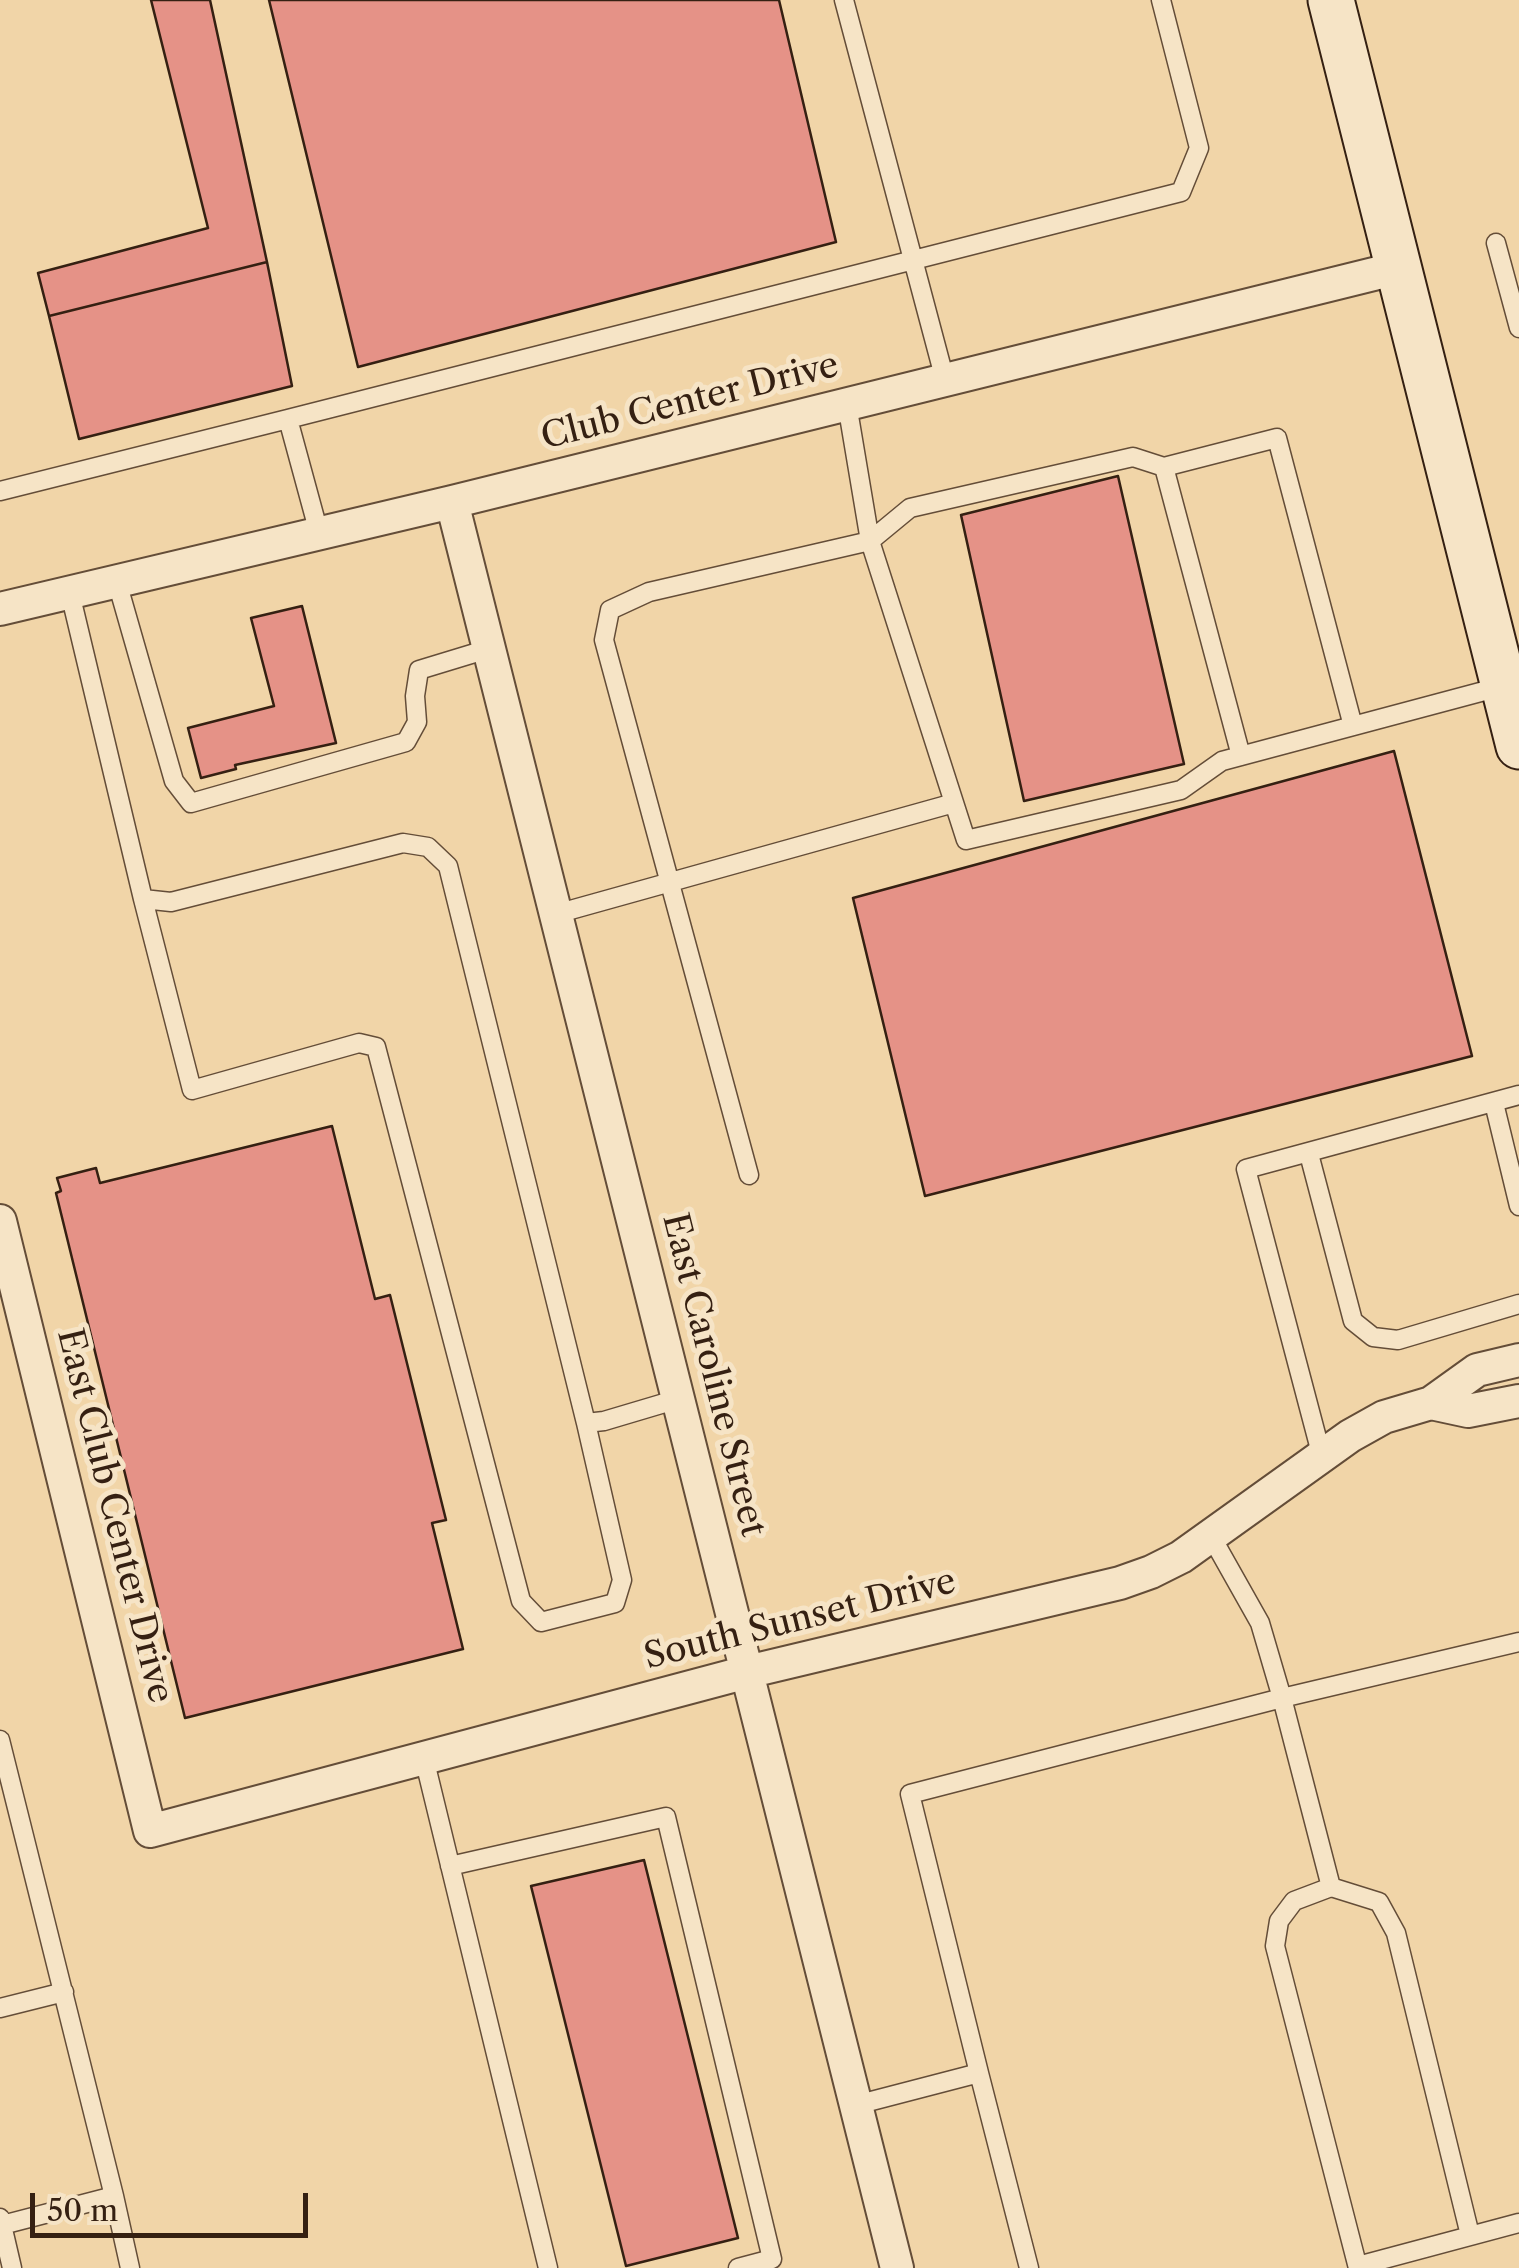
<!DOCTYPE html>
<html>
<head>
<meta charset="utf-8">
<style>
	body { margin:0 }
	#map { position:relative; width:1519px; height:2268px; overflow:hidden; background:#f1d5a8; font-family:"Libre Caslon Text",serif }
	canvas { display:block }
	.scale { position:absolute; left:30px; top:2193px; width:278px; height:45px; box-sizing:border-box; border:5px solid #352012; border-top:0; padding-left:12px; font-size:30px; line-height:35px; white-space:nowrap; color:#352012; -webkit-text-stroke:8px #f6e4c6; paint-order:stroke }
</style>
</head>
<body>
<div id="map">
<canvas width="1519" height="2268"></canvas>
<div class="scale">50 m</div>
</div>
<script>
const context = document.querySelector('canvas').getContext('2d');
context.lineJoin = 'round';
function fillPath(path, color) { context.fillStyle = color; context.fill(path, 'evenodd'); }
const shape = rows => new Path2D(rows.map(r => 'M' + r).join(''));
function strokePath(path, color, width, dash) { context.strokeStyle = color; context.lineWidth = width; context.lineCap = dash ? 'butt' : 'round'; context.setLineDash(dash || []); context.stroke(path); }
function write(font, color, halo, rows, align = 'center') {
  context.font = font + ' "Libre Caslon Text",serif'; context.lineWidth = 10; context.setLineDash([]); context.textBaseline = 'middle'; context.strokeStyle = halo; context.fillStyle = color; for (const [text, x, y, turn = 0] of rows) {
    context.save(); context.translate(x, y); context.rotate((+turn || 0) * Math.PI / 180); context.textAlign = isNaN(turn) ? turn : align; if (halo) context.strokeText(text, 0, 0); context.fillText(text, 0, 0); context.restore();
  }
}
const building = shape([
	[151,0,210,0,267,262,49,316,38,273,208,228,151,0],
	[269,0,779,0,836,242,358,367,269,0],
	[267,262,292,386,79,439,49,316,267,262],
	[1118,476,1184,764,1024,801,961,515,1118,476],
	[302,606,336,743,235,765,236,769,201,778,188,728,274,706,251,618,302,606],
	[1394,751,1472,1056,925,1196,853,898,1394,751],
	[332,1126,375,1299,390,1295,446,1520,432,1523,463,1649,185,1718,56,1193,61,1191,57,1178,96,1168,100,1183,332,1126],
	[644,1860,738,2238,626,2266,531,1886,644,1860]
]);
fillPath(building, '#e59287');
strokePath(building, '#352012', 2.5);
const lane = shape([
	[844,0,945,380],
	[1496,243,1519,328],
	[847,404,870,541,966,840,1181,790,1222,761,1503,686],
	[0,491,288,419],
	[319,533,288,419,1181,192,1199,148,1161,0],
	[117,582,174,781,191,803,406,742,417,722,415,696,419,670,488,649],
	[70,593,143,899,171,902,403,843,428,847,448,866,586,1423,604,1421,678,1399],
	[1241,756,1164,467,1277,438,1353,726],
	[143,899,192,1090,359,1043,376,1047,521,1601,541,1622,615,1603,622,1580,586,1423],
	[556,914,954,803],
	[1494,1103,1519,1206],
	[1309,1154,1353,1321,1373,1337,1398,1340,1519,1304],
	[749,1175,604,640,610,610,649,592,870,541,910,508,1133,457,1164,467],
	[1322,1457,1246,1169,1519,1095],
	[1211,1536,1260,1623,1282,1698,1519,1642],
	[0,1740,114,2196,2,2225,0,2218],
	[424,1758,548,2268],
	[450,1866,666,1817,772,2259,738,2268],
	[1331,1887,1294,1901,1279,1921,1275,1946,1358,2268],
	[0,2008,64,1992],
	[979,2073,910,1794,1282,1698,1331,1887,1379,1902,1396,1933,1470,2235],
	[856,2105,979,2073,1029,2268],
	[114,2196,130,2268],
	[2,2225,12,2268],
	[1358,2266,1519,2223]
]);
const street = shape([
	[452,502,897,2268],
	[0,609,452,502,1398,268],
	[0,1221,150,1831,747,1672,1120,1583,1151,1572,1181,1557,1350,1436,1384,1417,1431,1403,1477,1370,1519,1360],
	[1431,1403,1468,1411,1519,1401]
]);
const secondary = shape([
	[1331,0,1519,746]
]);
strokePath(lane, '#644d38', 21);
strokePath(street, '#644d38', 36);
strokePath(secondary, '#352012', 49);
strokePath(lane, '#f6e4c6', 18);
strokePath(street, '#f6e4c6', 32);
strokePath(secondary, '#f6e4c6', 45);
write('35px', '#352012', '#f6e4c6', [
	["Club Center Drive",690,402,-14],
	["East Caroline Street",713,1375,76],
	["East Club Center Drive",114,1516,76],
	["South Sunset Drive",800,1620,-14]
]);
</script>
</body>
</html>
